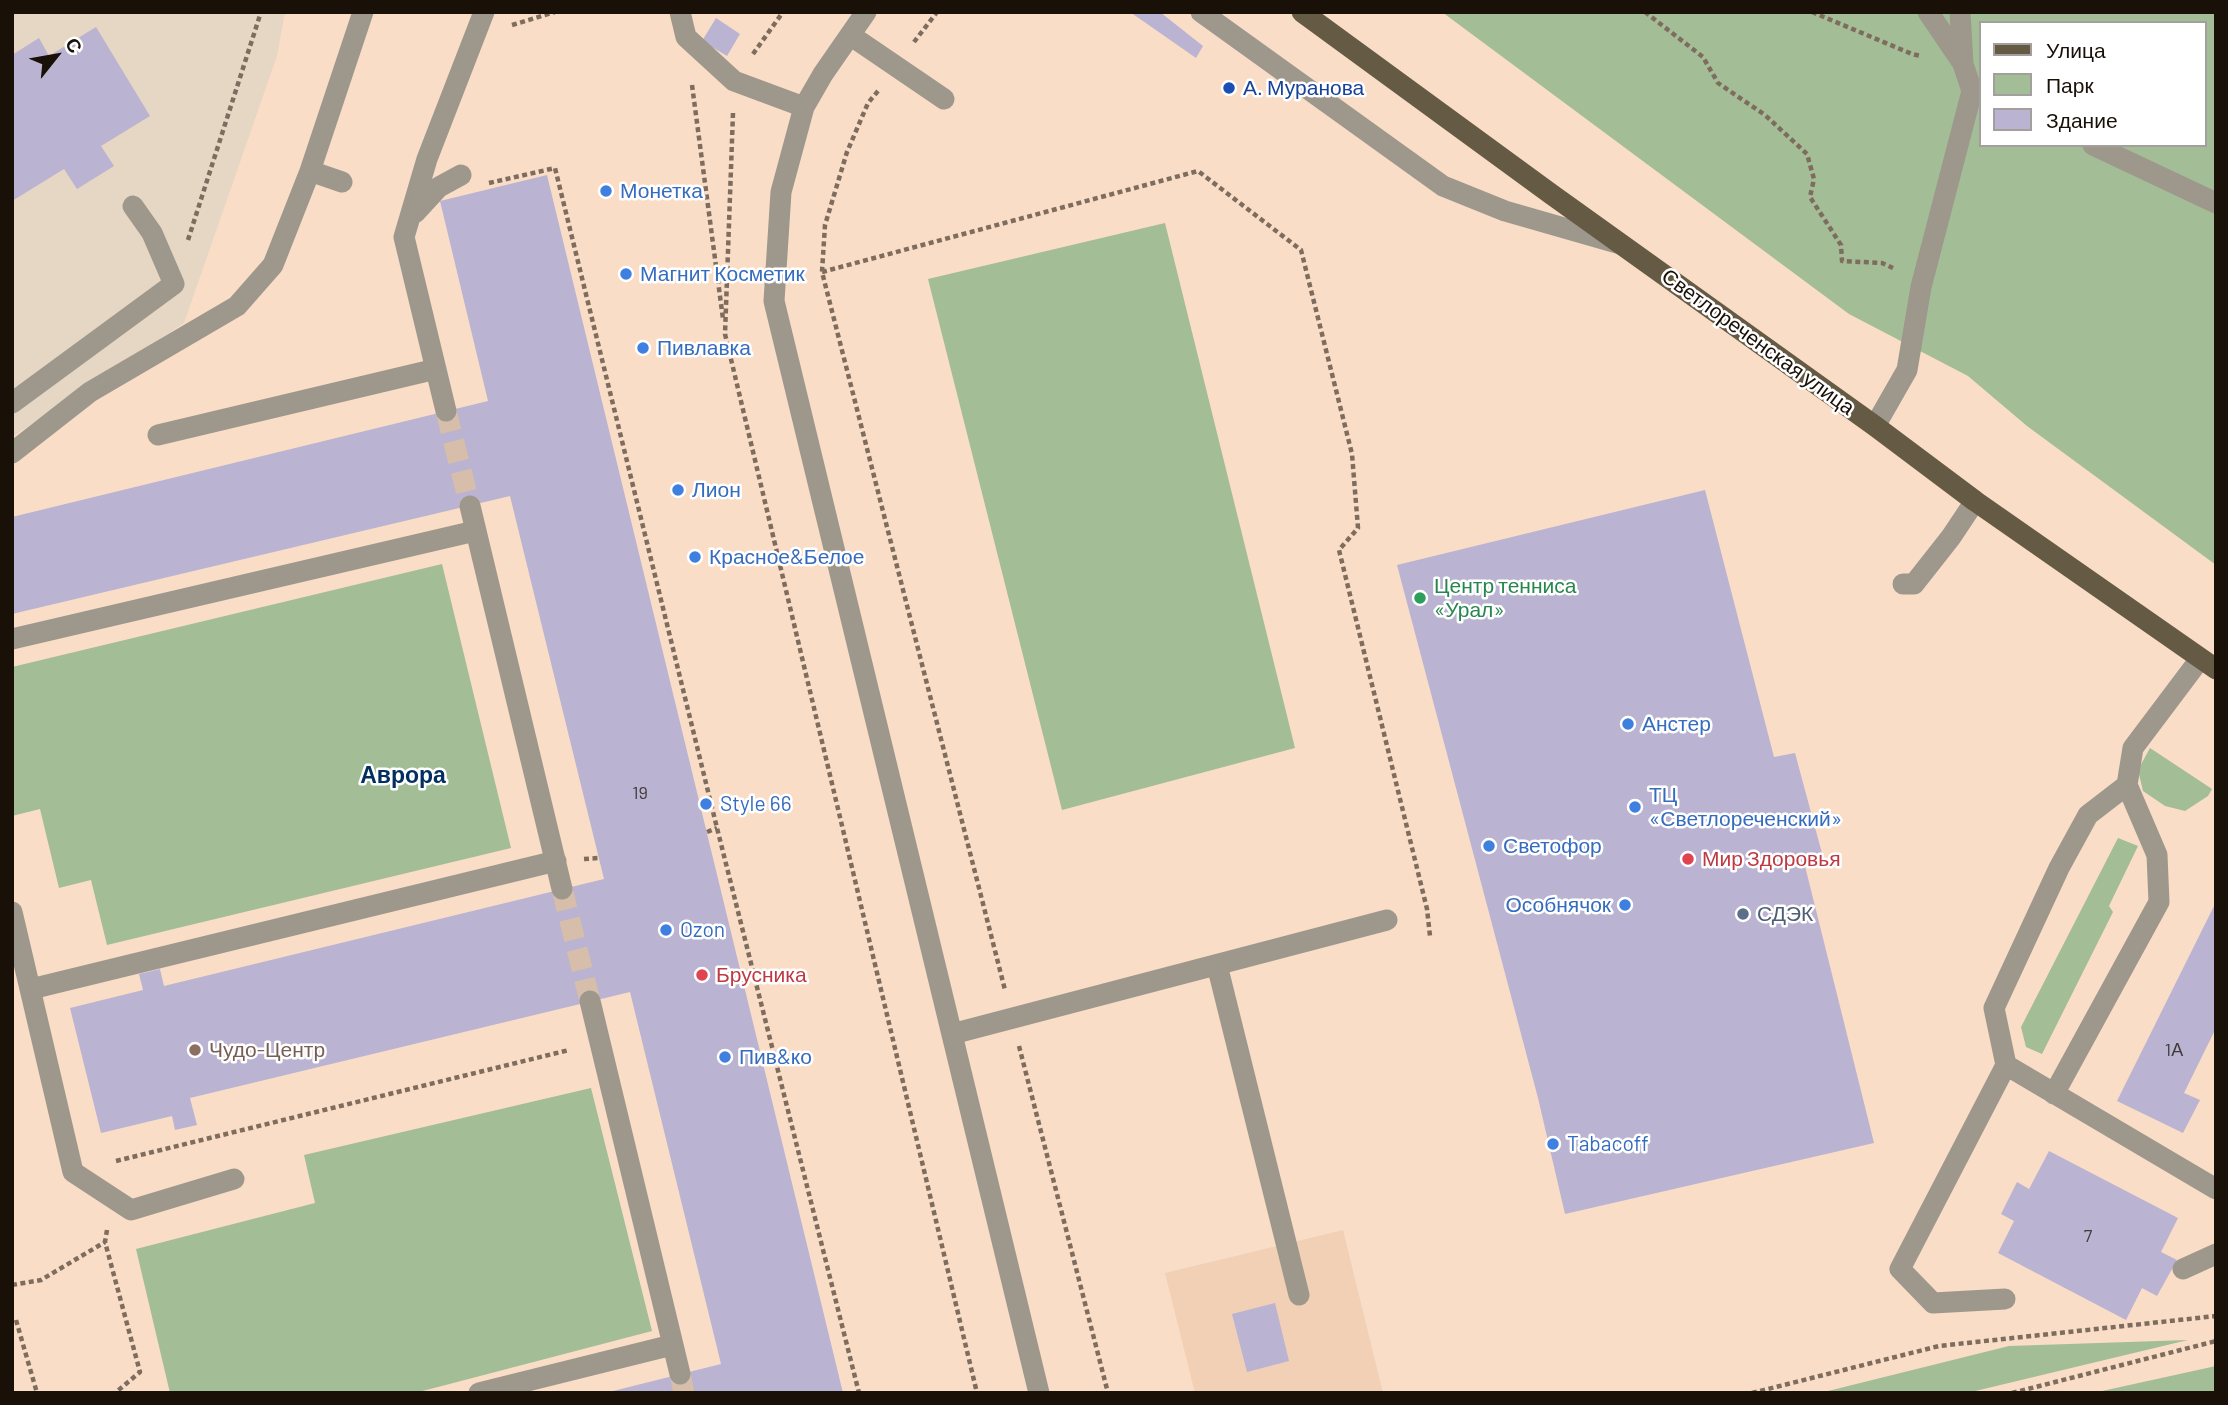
<!DOCTYPE html>
<html>
<head>
<meta charset="utf-8">
<style>
	body { margin:0 }
	#map { position:relative; width:2228px; height:1405px; overflow:hidden; background:#f9ddc7; font-family:Barlow,sans-serif }
	canvas { display:block }
	.frame { position:absolute; inset:0; border:14px solid #191008; pointer-events:none }
	.legend { position:absolute; left:1979px; top:21px; width:228px; height:126px; box-sizing:border-box; background:#fff; border:2px solid #a39f9c; margin:0; padding:9px 12px; list-style:none; font-size:21px; color:#191008 }
	.legend li { display:flex; align-items:center; gap:14px; height:35px }
	.legend b { width:35px; border:2px solid #a39f9c }
	.north { position:absolute; left:21px; top:21px; width:70px; height:70px; -webkit-text-stroke:5px #fff; paint-order:stroke; rotate:59deg; font-size:19px; font-weight:700; line-height:28px; text-align:center; color:#191008 }
	.north::after { content:''; display:block; margin:auto; width:24px; height:32px; background:#191008; clip-path:polygon(50% 0,100% 100%,50% 72%,0 100%) }
</style>
</head>
<body>
<div id="map">
<canvas width="2228" height="1405"></canvas>
<div class="frame"></div>
<ul class="legend">
<li><b style="height:9px;background:#655b45"></b>Улица</li>
<li><b style="height:19px;background:#a3bd96"></b>Парк</li>
<li><b style="height:19px;background:#bab3d1"></b>Здание</li>
</ul>
<div class="north">С</div>
</div>
<script>
const context = document.querySelector('canvas').getContext('2d');
context.lineJoin = 'round';
function fillPath(path, color) { context.fillStyle = color; context.fill(path, 'evenodd'); }
const shape = rows => new Path2D(rows.map(r => 'M' + r).join(''));
function strokePath(path, color, width, dash) { context.strokeStyle = color; context.lineWidth = width; context.lineCap = dash ? 'butt' : 'round'; context.setLineDash(dash || []); context.stroke(path); }
function write(font, color, halo, rows, align = 'center') {
  context.font = font + ' Barlow,sans-serif'; context.lineWidth = 5; context.setLineDash([]); context.textBaseline = 'middle'; context.strokeStyle = halo; context.fillStyle = color; for (const [text, x, y, turn = 0] of rows) {
    context.save(); context.translate(x, y); context.rotate((+turn || 0) * Math.PI / 180); context.textAlign = isNaN(turn) ? turn : align; if (halo) context.strokeText(text, 0, 0); context.fillText(text, 0, 0); context.restore();
  }
}
fillPath(shape([
	[1343,1230,1383,1393,1195,1393,1165,1273]
]), '#f2d0b5');
fillPath(shape([
	[12,12,285,12,277,56,184,323,12,437]
]), '#e6d6c4');
fillPath(shape([
	[1442,12,2216,12,2216,565,2027,426,1968,376,1849,314],
	[1981,23,2205,23,2205,145,1981,145],
	[1165,223,1295,748,1062,810,928,279],
	[442,564,511,848,107,945,91,880,59,888,40,809,12,816,12,667],
	[2150,748,2212,789,2208,796,2185,811,2165,806,2143,791,2138,770],
	[2118,838,2138,846,2109,906,2113,912,2042,1054,2026,1047,2021,1027],
	[591,1088,652,1331,415,1393,170,1393,136,1249,315,1203,304,1155],
	[2188,1340,1967,1393,1820,1393,2009,1346],
	[2216,1366,2216,1393,2093,1393]
]), '#a3bd96');
fillPath(shape([
	[1130,12,1160,12,1203,46,1196,58],
	[716,18,740,34,727,56,702,41],
	[96,27,150,116,101,146,114,166,77,189,64,169,12,201,12,55,39,38,49,56],
	[547,175,581,315,843,1393,605,1393,721,1364,630,992,190,1098,197,1125,175,1130,172,1116,101,1133,70,1008,143,990,139,974,160,969,164,986,604,879,510,496,12,614,12,517,488,401,440,201],
	[1705,490,1774,757,1795,753,1823,857,1804,862,1874,1143,1565,1214,1538,1098,1397,565],
	[2216,902,2216,1028,2184,1093,2200,1100,2183,1133,2117,1101],
	[2049,1151,2178,1218,2161,1252,2177,1260,2157,1296,2142,1288,2126,1320,1998,1253,2014,1221,2001,1214,2017,1182,2029,1189],
	[1275,1303,1289,1361,1247,1372,1232,1314]
]), '#bab3d1');
strokePath(shape([
	[446,411,470,506],
	[562,889,590,1001],
	[680,1374,684,1393]
]), '#d7beaa', 21, [21, 10]);
strokePath(shape([
	[1645,12,1703,57,1718,83,1765,115,1807,154,1814,179,1810,197,1841,245,1842,261,1882,263,1893,268],
	[1812,12,1912,54,1921,56],
	[512,25,555,12],
	[914,42,937,12],
	[753,54,783,12],
	[692,85,723,319],
	[878,91,868,103,847,152,825,225,822,272,1005,990],
	[733,113,725,334,977,1393],
	[489,183,555,168,717,828,859,1393],
	[188,240,261,12],
	[822,272,1198,171,1301,250,1352,454,1358,528,1339,550,1427,909,1430,936],
	[707,832,717,828],
	[584,859,599,858],
	[1019,1046,1108,1393],
	[116,1161,569,1050],
	[107,1230,105,1242,140,1372,115,1393],
	[12,1285,41,1280,105,1242],
	[16,1320,37,1393],
	[1752,1393,1939,1346,2216,1316],
	[2012,1393,2216,1341]
]), '#7e6d5e', 4.5, [5, 3.5]);
strokePath(shape([
	[680,12,686,37,734,81,804,107],
	[866,12,823,74,804,107,781,192,774,301,1039,1393],
	[1201,12,1443,186,1505,211,1620,244],
	[1928,12,1962,62],
	[1960,12,1963,64,1972,91,1981,95],
	[850,35,944,99],
	[2093,145,2216,203],
	[310,171,342,182],
	[415,213,439,187,461,175],
	[12,403,174,284,152,233,133,206],
	[446,411,404,237,427,159,484,12],
	[1875,426,1907,370,1921,287,1972,91],
	[158,435,436,369],
	[12,453,90,392,237,306,273,265,310,171,363,12],
	[470,506,562,889],
	[1903,584,1914,584,1951,537,1975,501],
	[12,639,475,531],
	[12,912,73,1172,131,1210,234,1179],
	[1217,965,1299,1295],
	[31,989,556,861],
	[590,1001,680,1374],
	[952,1034,1387,920],
	[2006,1065,2216,1189],
	[2054,1094,2159,902,2157,855,2127,785,2133,748,2200,659],
	[2183,1269,2216,1254],
	[2005,1299,1933,1303,1900,1269,2006,1065,1994,1008,2059,868,2088,815,2127,785],
	[479,1393,672,1345]
]), '#9e988c', 21);
strokePath(shape([
	[1302,12,1551,194,1875,426,1975,501,2216,669]
]), '#655b45', 21);
for (const [x, y, r, color] of [
	[1229,88,7,"#1a4fb4"],
	[606,191,7,"#3f7fe0"],
	[626,274,7,"#3f7fe0"],
	[643,348,7,"#3f7fe0"],
	[678,490,7,"#3f7fe0"],
	[695,557,7,"#3f7fe0"],
	[1420,598,7,"#2e9e5b"],
	[1628,724,7,"#3f7fe0"],
	[706,804,7,"#3f7fe0"],
	[1635,807,7,"#3f7fe0"],
	[1489,846,7,"#3f7fe0"],
	[1688,859,7,"#e0444e"],
	[1625,905,7,"#3f7fe0"],
	[1743,914,7,"#5c6f8a"],
	[666,930,7,"#3f7fe0"],
	[702,975,7,"#e0444e"],
	[195,1050,7,"#8d6e63"],
	[725,1057,7,"#3f7fe0"],
	[1553,1144,7,"#3f7fe0"]
]) { const dot = new Path2D(); dot.arc(x, y, r, 0, 2 * Math.PI); context.fillStyle = color; context.fill(dot); strokePath(dot, '#fff', 2.5); }
write('18px', '#41393a', null, [
	["19",640,793],
	["1А",2174,1050],
	["7",2088,1236]
]);
write('21px', '#164399', '#fff', [
	["А. Муранова",1243,88]
], 'left');
write('21px', '#366cbe', '#fff', [
	["Монетка",620,191],
	["Магнит Косметик",640,274],
	["Пивлавка",657,348],
	["Лион",692,490],
	["Красное&Белое",709,557],
	["Анстер",1642,724],
	["ТЦ",1649,795],
	["«Светлореченский»",1649,819],
	["Style 66",720,804],
	["Светофор",1503,846],
	["Особнячок",1611,905,"right"],
	["Ozon",680,930],
	["Пив&ко",739,1057],
	["Tabacoff",1567,1144]
], 'left');
write('21px', '#191008', '#fff', [
	["Светлореченская улица",1758,342,36]
]);
write('21px', '#27864d', '#fff', [
	["Центр тенниса",1434,586],
	["«Урал»",1434,610]
], 'left');
write('21px', '#be3a42', '#fff', [
	["Мир Здоровья",1702,859],
	["Брусника",716,975]
], 'left');
write('21px', '#4e5e75', '#fff', [
	["СДЭК",1757,914]
], 'left');
write('21px', '#785e54', '#fff', [
	["Чудо-Центр",209,1050]
], 'left');
write('bold 23px', '#002f60', '#fff', [
	["Аврора",403,775]
]);
</script>
</body>
</html>
